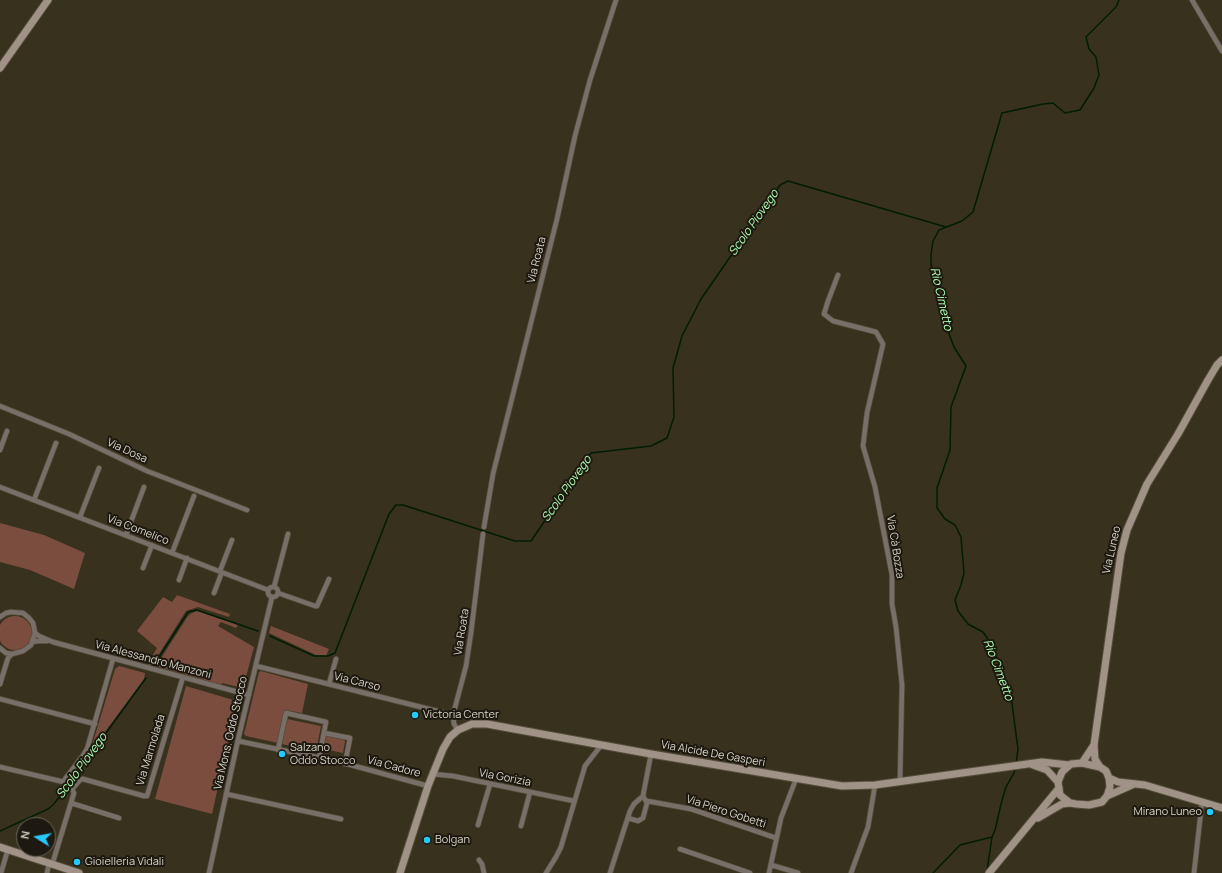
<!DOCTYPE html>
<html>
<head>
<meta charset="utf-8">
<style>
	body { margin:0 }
	#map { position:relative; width:1222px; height:873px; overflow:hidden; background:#38311d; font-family:Manrope,sans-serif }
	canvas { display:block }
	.north { position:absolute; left:16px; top:817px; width:40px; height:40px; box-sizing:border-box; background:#1d1910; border:1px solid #676359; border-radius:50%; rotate:281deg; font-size:11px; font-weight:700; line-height:16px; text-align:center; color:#d7d3c6 }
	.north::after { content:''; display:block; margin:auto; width:14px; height:18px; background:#24c9fe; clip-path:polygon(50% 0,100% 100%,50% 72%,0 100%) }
</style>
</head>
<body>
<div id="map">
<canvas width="1222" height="873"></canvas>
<div class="north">N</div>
</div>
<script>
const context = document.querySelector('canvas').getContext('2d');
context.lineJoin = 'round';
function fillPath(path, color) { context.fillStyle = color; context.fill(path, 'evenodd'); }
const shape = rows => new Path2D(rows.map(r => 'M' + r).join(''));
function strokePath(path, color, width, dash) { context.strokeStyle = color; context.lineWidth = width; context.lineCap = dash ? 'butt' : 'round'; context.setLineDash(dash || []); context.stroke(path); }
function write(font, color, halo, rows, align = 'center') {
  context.font = font + ' Manrope,sans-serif'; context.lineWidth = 4; context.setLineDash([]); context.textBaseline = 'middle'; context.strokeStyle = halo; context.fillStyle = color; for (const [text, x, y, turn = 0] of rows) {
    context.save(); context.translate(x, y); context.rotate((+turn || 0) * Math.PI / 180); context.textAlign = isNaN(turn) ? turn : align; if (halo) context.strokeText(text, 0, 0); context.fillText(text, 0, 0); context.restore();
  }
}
fillPath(shape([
	[0,523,44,535,85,553,74,589,30,570,0,562],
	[177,595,230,614,229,617,198,607,186,611,152,665,147,665,157,648,137,631,163,597,172,602],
	[197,611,238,625,236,628,221,622,218,626,254,647,243,688,222,683,221,685,156,666,188,616,192,613],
	'-2 633a17 17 0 1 1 34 0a17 17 0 1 1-34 0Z',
	[271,626,329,649,326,656,316,655,269,633],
	[119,666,145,673,144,679,90,752,115,669],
	[261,671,308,684,302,713,285,710,278,743,246,736,244,734,259,672],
	[186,686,237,701,212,814,155,799],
	[287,719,321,726,316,752,282,744],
	[326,736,343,739,345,741,343,753,324,749]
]), '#7a4d3f');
strokePath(shape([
	[270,636,314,656,328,656,335,653,389,514,396,505,403,505,515,541,531,541,591,453,651,446,667,438,674,417,673,368,682,336,701,299,780,185,788,181,946,227],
	[154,665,188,612,197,610,258,631],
	[1016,764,1018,749,1011,696,992,645,983,632,968,624,958,611,955,600,961,585,964,573,961,537,955,525,945,519,937,508,937,488,950,450,951,407,966,366,954,347,945,323,931,264,931,255,933,241,939,230,962,221,973,212,1002,113,1043,104,1053,103,1065,113,1080,110,1094,88,1099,75,1096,57,1089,49,1086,37,1116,7,1119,0],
	[69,784,146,678],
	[0,831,48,809,53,805,67,787],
	[987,871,992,837,995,830,1002,800,1006,787,1014,773,1015,768],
	[933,873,960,845,992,837]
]), '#011d04', 1.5);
const street = shape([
	[1192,0,1222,51],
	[838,275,828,301,824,314,833,321,876,332,883,344,867,413,863,446,875,487,892,575,892,604,896,627,902,685,900,781],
	[0,406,69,434,147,471,247,510],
	[0,450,7,431],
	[0,487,268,590],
	[34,500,56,443],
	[80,517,99,468],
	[484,527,493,474,557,219,575,136,590,80,616,0],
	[126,535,144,487],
	[172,553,194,496],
	[143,568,152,545],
	[220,571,232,540],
	[179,580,187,558],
	[274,587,288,534],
	'268 592a5 5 0 1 1 10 0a5 5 0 1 1-10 0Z',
	[214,593,222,572],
	[278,593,315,606,317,606,329,579],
	[0,617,6,613,11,612,23,613,29,618,33,623,35,633,31,645,23,651,12,654,6,653,0,648],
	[35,633,39,636,53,642,249,695],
	[32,642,38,641,47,641],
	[256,666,453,715],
	[0,684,8,658,12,654],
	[329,684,336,659],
	[0,699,95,724],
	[458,730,454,724,453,715,466,666,471,633,483,534],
	[324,733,350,738,345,764],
	[238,741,340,762,428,786],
	[278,750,286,713,326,722,319,758],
	[0,767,64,782,72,789,74,793,52,865],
	[432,774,453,776,574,801],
	[64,782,65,779,84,754,87,749,113,659],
	[72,789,80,780,83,779,144,796,147,796,183,677],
	[226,794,341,819],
	[647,801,691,809,776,838],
	[71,803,119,818],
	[628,818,638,821,643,818,647,803,643,796],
	[478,825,490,784],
	[521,826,530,792],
	[680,849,750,873],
	[479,860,482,864,484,873],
	[771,865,798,873],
	[1,873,8,849],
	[47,873,49,864],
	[209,873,238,740,272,597],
	[546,873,556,857,561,847,585,766,599,748,600,744],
	[610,873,630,811,634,804,643,796,651,754],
	[769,873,781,818,796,779],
	[851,873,868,827,875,785],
	[1194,873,1202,802]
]);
const secondary = shape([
	[0,68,48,0],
	[1082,763,1100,767,1106,771,1109,778,1110,787,1107,796,1102,802,1089,805,1076,804,1070,803,1060,795,1058,782,1062,772,1071,764,1082,763],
	[1082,763,1094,745],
	[1033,765,1047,770,1058,782],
	[1100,767,1095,759,1094,745,1121,553,1127,530,1147,484,1178,434,1208,380,1217,365,1222,360],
	[1109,778,1118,782,1145,785,1222,808],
	[1107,796,1132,785],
	[1038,818,1055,808,1062,804,1070,803],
	[0,847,79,873],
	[400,873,428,786,443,749,450,737,458,730,472,724,487,724,651,754,842,786,875,785,1042,762,1069,765],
	[989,873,1059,788]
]);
strokePath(street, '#554e3b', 6);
strokePath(secondary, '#554e3b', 9);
strokePath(street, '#787068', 4.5);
strokePath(secondary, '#a09286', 7);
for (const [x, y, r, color] of [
	[415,715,4,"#24c9fe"],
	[282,754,4,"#24c9fe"],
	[1210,812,4,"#24c9fe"],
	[427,840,4,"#24c9fe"],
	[77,862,4,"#24c9fe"]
]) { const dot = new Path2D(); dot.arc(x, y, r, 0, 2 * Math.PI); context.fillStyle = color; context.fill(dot); strokePath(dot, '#1d1910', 1.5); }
write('11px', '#d7d3c6', '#1d1910', [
	["Via Roata",537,260,-76],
	["Via Dosa",127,451,25],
	["Via Comelico",138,530,21],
	["Via Cà Bozza",895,547,81],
	["Via Luneo",1112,550,-77],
	["Via Roata",462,632,-81],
	["Via Alessandro Manzoni",153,660,15],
	["Via Carso",357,682,14],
	["Via Mons. Oddo Stocco",231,733,-77],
	["Via Marmolada",151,750,-73],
	["Via Alcide De Gasperi",713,754,10],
	["Via Cadore",394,767,15],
	["Via Gorizia",505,778,11],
	["Via Piero Gobetti",726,812,18]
]);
write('11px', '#d7d3c6', '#1d1910', [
	["Victoria Center",423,715],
	["Salzano",290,748],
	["Oddo Stocco",290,761],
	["Mirano Luneo",1202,812,"right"],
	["Bolgan",435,840],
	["Gioielleria Vidali",85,862]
], 'left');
write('italic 12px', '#abfbb0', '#1d1910', [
	["Scolo Piovego",754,223,-55],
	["Rio Cimetto",941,299,77],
	["Scolo Piovego",567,489,-55],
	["Rio Cimetto",998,670,69],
	["Scolo Piovego",82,766,-54]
]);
</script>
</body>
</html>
